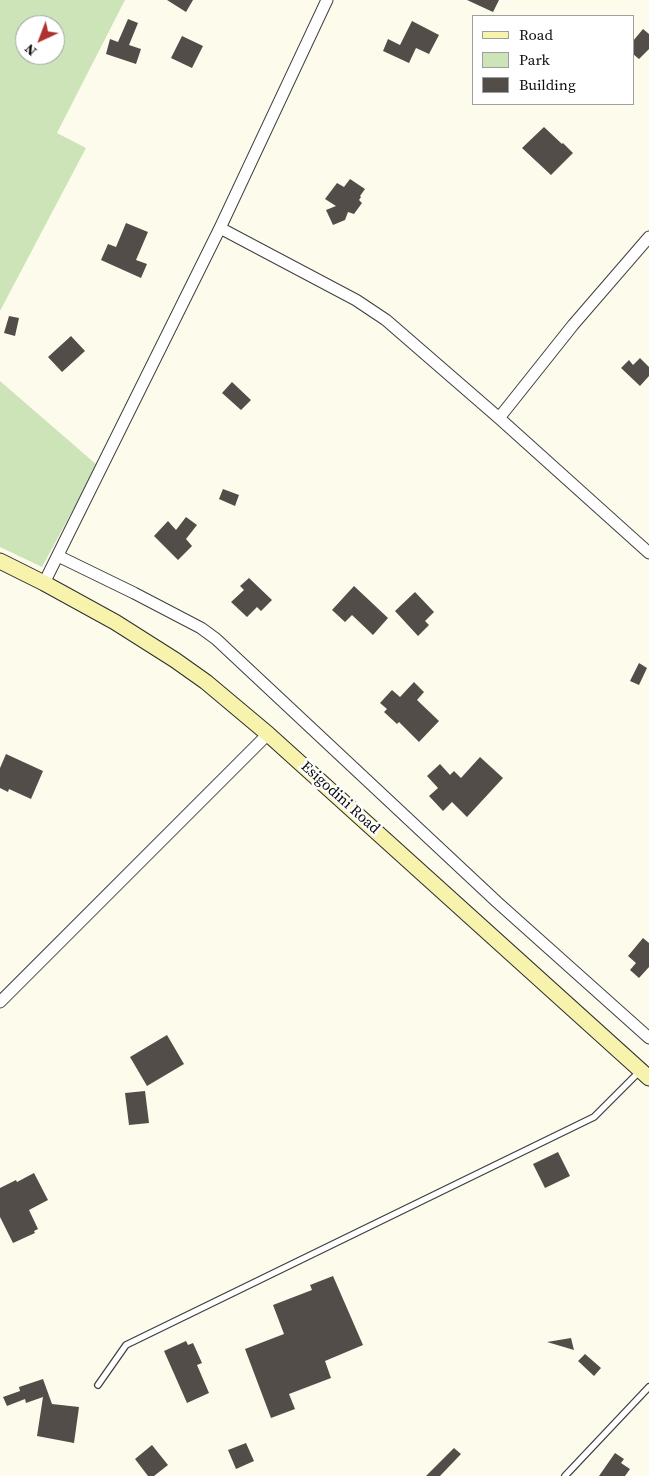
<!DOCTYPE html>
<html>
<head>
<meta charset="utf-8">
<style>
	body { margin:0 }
	#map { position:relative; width:649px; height:1476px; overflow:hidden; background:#fdfbec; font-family:"Source Serif 4",serif }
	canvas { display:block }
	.legend { position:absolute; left:472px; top:15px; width:162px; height:90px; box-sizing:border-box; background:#fff; border:1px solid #9e9e9e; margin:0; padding:6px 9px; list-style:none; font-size:15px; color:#0c0c0c }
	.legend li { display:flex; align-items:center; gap:10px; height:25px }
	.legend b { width:25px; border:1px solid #9e9e9e }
	.north { position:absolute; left:15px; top:15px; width:50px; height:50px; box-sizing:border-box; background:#fff; border:1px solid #9e9e9e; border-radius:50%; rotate:223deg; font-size:14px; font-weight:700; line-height:20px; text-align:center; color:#0c0c0c }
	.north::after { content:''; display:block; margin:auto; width:18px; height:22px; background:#af3130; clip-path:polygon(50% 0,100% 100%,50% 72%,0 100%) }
</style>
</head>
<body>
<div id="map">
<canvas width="649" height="1476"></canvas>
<ul class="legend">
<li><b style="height:6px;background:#f8f3ac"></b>Road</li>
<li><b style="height:14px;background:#cde4b9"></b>Park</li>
<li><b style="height:14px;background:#534d49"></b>Building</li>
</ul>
<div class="north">N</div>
</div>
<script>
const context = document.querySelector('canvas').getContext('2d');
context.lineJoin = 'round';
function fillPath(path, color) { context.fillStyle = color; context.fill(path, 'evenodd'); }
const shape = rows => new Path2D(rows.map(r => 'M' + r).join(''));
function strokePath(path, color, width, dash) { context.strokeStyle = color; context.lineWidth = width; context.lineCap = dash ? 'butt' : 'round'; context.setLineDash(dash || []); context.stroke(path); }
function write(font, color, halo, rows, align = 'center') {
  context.font = font + ' "Source Serif 4",serif'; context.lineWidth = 5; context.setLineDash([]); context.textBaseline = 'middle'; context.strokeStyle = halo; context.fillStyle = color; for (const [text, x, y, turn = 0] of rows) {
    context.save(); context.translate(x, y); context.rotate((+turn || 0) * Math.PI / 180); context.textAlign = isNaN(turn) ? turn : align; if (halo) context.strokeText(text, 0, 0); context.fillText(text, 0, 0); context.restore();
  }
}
fillPath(shape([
	[0,0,125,0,57,133,86,148,0,311],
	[25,25,55,25,55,55,25,55],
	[0,381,97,465,42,567,0,547]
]), '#cde4b9');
fillPath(shape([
	[167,0,193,0,186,12],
	[467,0,499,0,493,12],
	[128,19,138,23,129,45,141,49,136,64,106,54,110,39,118,42],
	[412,21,439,35,429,54,416,48,409,63,383,51,388,39,400,45],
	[643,29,649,34,649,49,639,59,633,54,633,41],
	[182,36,203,46,192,68,171,58],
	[544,127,562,144,563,143,573,153,551,175,522,148],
	[350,179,365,189,360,196,361,197,359,200,362,203,354,214,348,212,345,220,333,225,326,210,336,206,325,199,337,183,344,187],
	[126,223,148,232,136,260,147,264,141,278,101,260,108,244,116,247],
	[9,316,19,318,15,336,4,333],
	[71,336,85,351,62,372,48,357],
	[640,358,649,367,649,376,640,386,621,368,629,360,633,365],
	[232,382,251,400,241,410,222,393],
	[223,489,239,495,235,506,219,499],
	[186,517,197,525,186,539,192,546,178,560,154,536,168,521,176,530],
	[249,578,272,600,261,611,257,607,247,617,231,602,244,590,240,586],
	[354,586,388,618,373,635,352,615,345,622,332,610],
	[415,592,434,612,425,621,429,625,418,636,395,611],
	[639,663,647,668,639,685,630,681],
	[414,682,424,692,417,700,439,721,419,742,399,722,397,724,384,712,387,709,380,703,392,690,400,697],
	[6,754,43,771,31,799,9,789,8,792,0,788,0,768],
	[480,757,503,778,467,817,452,802,443,811,429,796,438,788,427,776,440,764,450,775,454,771,461,778],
	[643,938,649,943,649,967,639,978,630,970,636,963,628,956],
	[167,1035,184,1064,147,1086,130,1057],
	[145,1091,149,1123,129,1125,125,1093],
	[558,1152,570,1176,545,1188,533,1164],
	[34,1173,48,1200,29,1210,38,1229,34,1231,35,1233,13,1243,0,1217,0,1188,16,1180,17,1182],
	[333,1276,363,1345,325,1361,331,1378,289,1394,295,1409,271,1418,245,1349,284,1334,273,1305,312,1290,310,1285],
	[571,1338,574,1350,547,1342],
	[186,1341,188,1345,193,1343,202,1363,197,1365,209,1393,187,1403,164,1351],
	[585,1354,601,1368,594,1376,578,1361],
	[43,1379,52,1404,79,1407,74,1443,37,1436,43,1397,26,1403,25,1399,7,1406,3,1397,20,1391,19,1387],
	[246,1443,254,1461,236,1469,228,1450],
	[152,1445,168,1465,154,1476,148,1476,135,1459],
	[454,1448,461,1454,440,1476,426,1476],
	[615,1453,624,1459,621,1463,630,1469,625,1476,599,1476]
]), '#534d49');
const service = shape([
	[98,1385,126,1345,594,1117,641,1070],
	[565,1476,649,1387]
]);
const minor = shape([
	[220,228,356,300,386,320,499,418,649,553],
	[499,418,573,325,649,237],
	[58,556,134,593,201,628,216,639,497,902,649,1038],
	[44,583,220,228,327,0],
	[0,1002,268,734]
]);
const secondary = shape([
	[0,561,44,583,115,622,175,660,206,682,268,734,649,1078]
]);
strokePath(service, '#3f3f3f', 8);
strokePath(minor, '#3f3f3f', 13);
strokePath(secondary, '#2e2e2e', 17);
strokePath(service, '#fff', 5.5);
strokePath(minor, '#fff', 11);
strokePath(secondary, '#f8f3ac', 15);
write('15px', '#0c0c0c', '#fff', [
	["Esigodini Road",340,798,42]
]);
</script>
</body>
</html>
